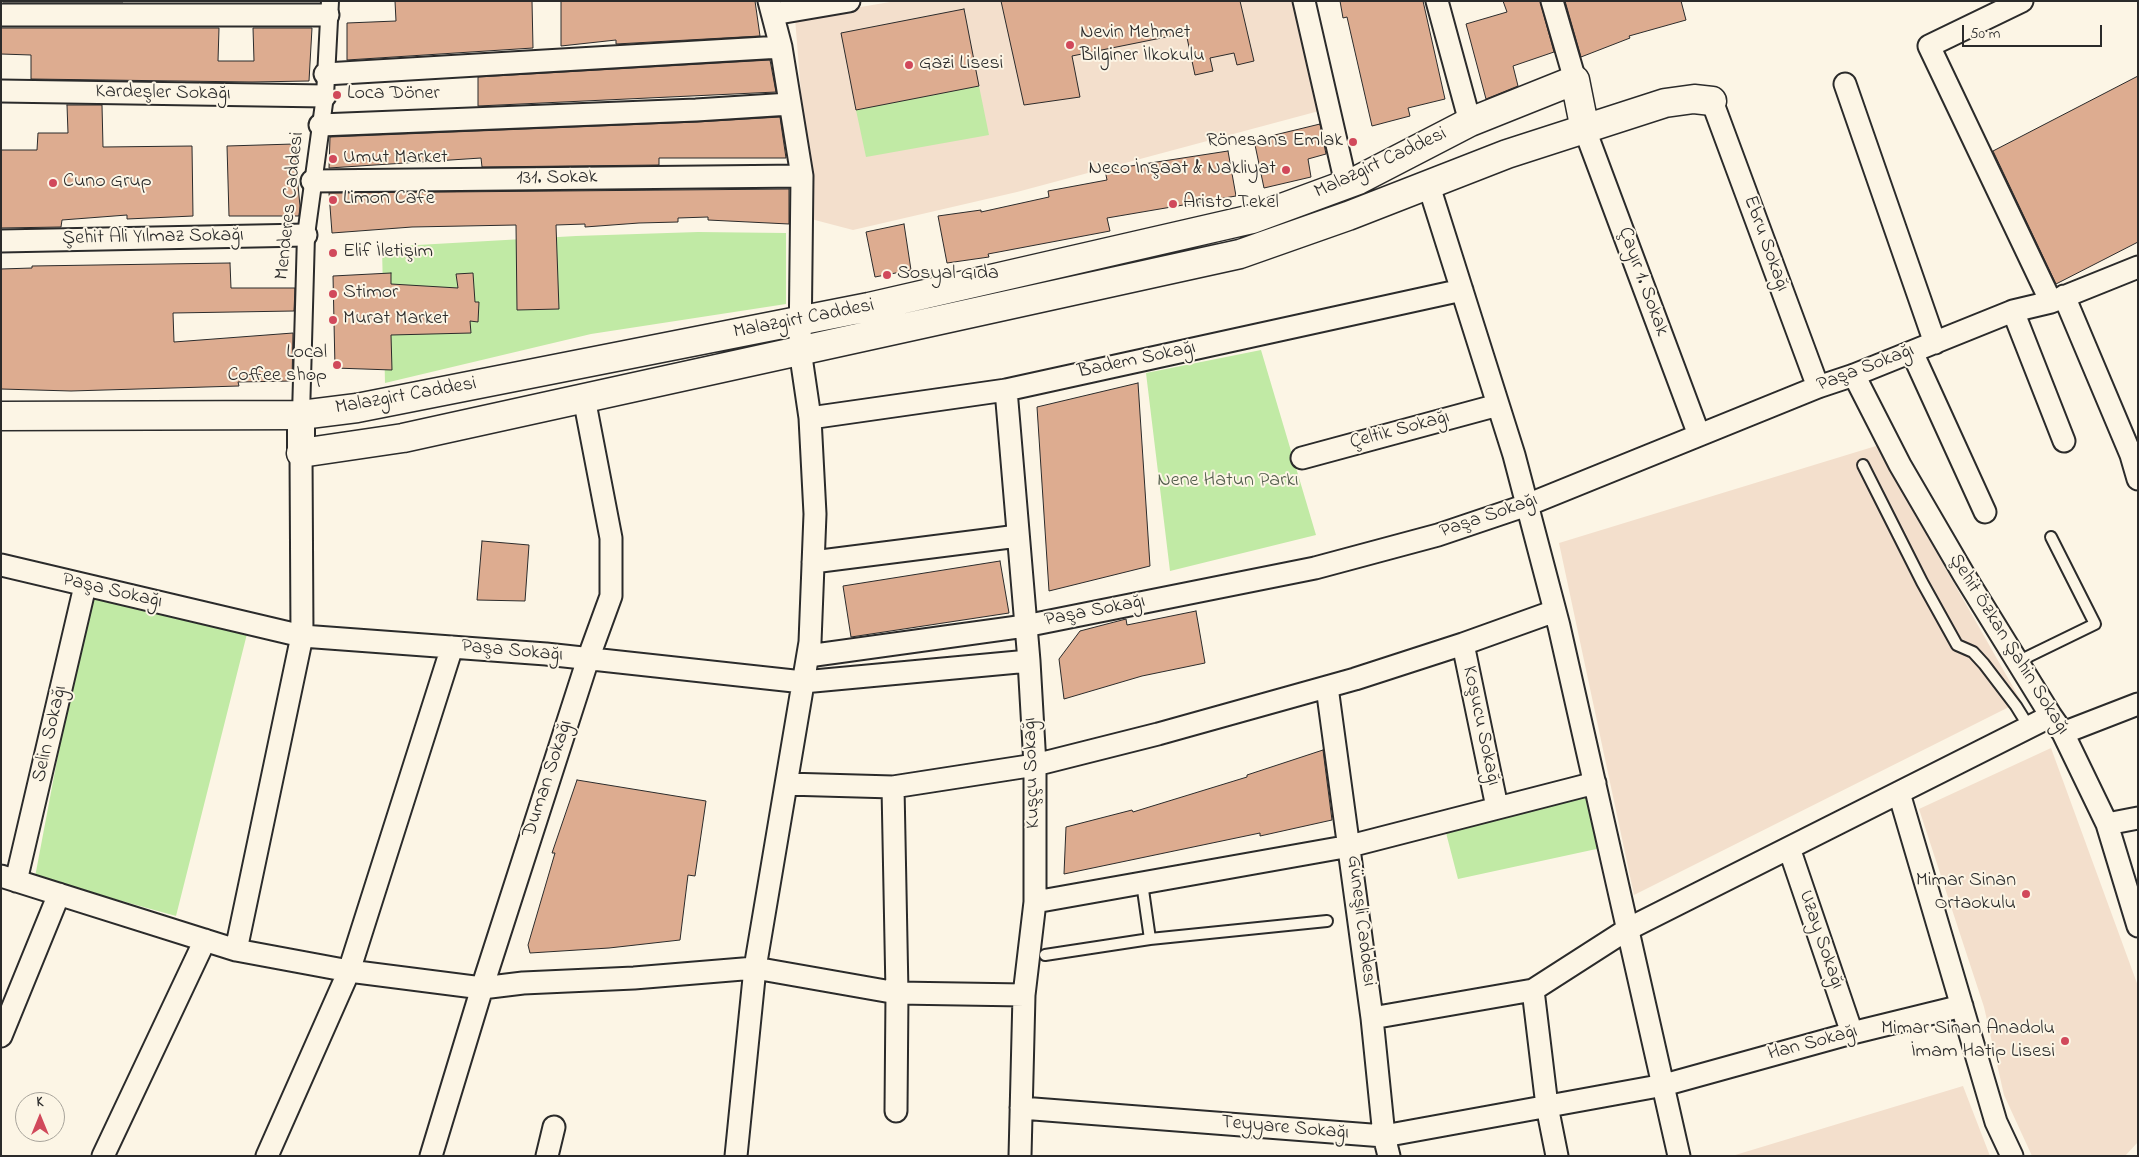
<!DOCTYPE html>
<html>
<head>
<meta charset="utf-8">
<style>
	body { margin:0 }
	#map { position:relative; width:2139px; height:1157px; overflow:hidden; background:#fcf5e5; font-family:"Indie Flower",sans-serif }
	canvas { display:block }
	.frame { position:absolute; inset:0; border:2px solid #2b2b2b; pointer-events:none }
	.north { position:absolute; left:15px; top:1092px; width:50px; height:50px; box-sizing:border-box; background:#fcf5e5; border:1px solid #a8a49b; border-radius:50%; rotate:0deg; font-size:14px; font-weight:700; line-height:20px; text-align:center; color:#2b2b2b }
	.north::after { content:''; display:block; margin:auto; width:18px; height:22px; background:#d1495b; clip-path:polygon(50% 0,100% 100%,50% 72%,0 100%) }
	.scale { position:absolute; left:1962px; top:25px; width:140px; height:22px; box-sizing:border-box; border:2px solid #2b2b2b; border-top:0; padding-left:6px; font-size:15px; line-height:18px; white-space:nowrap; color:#2b2b2b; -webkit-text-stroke:4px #fcf5e5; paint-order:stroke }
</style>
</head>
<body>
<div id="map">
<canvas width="2139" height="1157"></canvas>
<div class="frame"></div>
<div class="north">K</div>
<div class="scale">50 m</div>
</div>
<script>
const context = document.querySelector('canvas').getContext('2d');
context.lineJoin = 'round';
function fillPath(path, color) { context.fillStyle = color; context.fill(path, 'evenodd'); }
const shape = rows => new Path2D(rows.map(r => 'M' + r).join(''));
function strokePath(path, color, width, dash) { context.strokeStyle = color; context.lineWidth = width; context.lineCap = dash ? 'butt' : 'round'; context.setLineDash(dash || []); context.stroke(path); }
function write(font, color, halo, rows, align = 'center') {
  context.font = font + ' "Indie Flower",sans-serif'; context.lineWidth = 4; context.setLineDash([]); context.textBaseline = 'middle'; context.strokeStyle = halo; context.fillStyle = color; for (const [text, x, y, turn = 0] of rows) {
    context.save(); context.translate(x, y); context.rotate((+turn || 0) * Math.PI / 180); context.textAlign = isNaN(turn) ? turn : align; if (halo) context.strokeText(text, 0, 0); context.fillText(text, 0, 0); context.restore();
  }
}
fillPath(shape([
	[896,1,1293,1,1319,111,1017,192,853,230,811,219,795,18],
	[1876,446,2021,701,1634,895,1559,543],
	[2051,748,2138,986,2138,1142,2125,1156,2032,1156,2004,1095,1984,1007,1919,809],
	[1963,1086,1990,1156,1732,1156]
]), '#f3dfcc');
fillPath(shape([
	[979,86,989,135,866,157,856,110],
	[698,232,786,233,786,304,591,334,385,383,382,247,576,236],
	[1261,350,1316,535,1170,571,1146,373],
	[92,575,252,614,176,916,35,877],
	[1585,793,1591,799,1601,848,1458,879,1445,829]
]), '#c1eaa5');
const building = shape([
	[3,1,123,1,123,2,3,2,3,1],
	[395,1,532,1,533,48,347,60,347,23,396,21,395,1],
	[561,1,755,1,760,36,616,44,616,40,561,46,561,1],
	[1001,1,1240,1,1254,61,1237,65,1234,53,1210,58,1213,71,1195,75,1186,33,1072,56,1080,97,1024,105,1001,1],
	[1340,1,1423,1,1445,99,1408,108,1410,116,1372,126,1347,17,1343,18,1340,1],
	[1503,1,1540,1,1554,52,1513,66,1518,86,1486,99,1466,24,1507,12,1503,1],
	[1565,1,1681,1,1686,20,1629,36,1630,38,1581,57,1565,1],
	[964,9,979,86,856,110,841,33,964,9],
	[1,28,219,28,218,61,254,61,253,28,312,28,309,81,252,82,31,79,31,55,1,54,1,28],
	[770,60,776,92,478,106,478,77,770,60],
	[2138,76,2138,242,2056,284,1993,151,2138,76],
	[67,105,102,105,103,147,192,146,193,216,127,219,127,215,62,220,61,227,1,228,1,150,37,150,38,133,68,133,67,105],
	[780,117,786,158,659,158,659,165,482,167,481,158,329,168,330,137,697,122,780,117],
	[1320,124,1326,154,1308,159,1311,177,1264,188,1254,140,1320,124],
	[294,144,300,206,299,216,229,216,227,146,294,144],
	[1228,151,1236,196,1107,218,1110,231,988,254,989,257,947,263,938,216,981,210,981,212,1049,197,1048,191,1107,180,1105,170,1228,151],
	[789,189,789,224,708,220,708,217,678,218,678,222,639,223,585,227,585,224,556,225,559,309,517,310,516,225,412,227,332,233,329,193,789,189],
	[904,224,911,270,875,277,866,232,904,224],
	[230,263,231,288,295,288,294,311,173,313,174,342,293,333,292,381,238,382,239,386,71,391,1,389,1,269,32,268,32,266,230,263],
	[391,273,391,284,458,288,456,274,473,273,475,302,479,302,478,322,470,321,471,333,391,335,392,370,335,368,333,276,391,273],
	[1138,383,1150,566,1049,591,1037,407,1138,383],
	[482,541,529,545,525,601,477,600,482,541],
	[1000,561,1009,613,851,637,843,586,1000,561],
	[1196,611,1205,663,1142,676,1064,699,1059,659,1080,631,1126,619,1127,625,1196,611],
	[1323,750,1332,820,1260,836,1260,833,1064,874,1066,827,1132,810,1133,812,1247,777,1247,775,1323,750],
	[577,780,706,801,695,876,688,875,680,940,609,948,530,953,528,945,555,853,552,853,577,780]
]);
fillPath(building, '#ddac90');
strokePath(building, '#2b2b2b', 1);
const service = shape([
	[1863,465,1922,582,1957,645,1973,652,1984,664,2016,706,2029,727],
	[2017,662,2095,624,2051,537],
	[1142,883,1150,939],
	[1045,955,1150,939,1327,921]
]);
const pedestrian = shape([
	[301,415,306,235,325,96,330,1]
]);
const minor = shape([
	[1304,1,1346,184],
	[1437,1,1470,122],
	[1552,1,1575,80],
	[2022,1,1929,46,2051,302],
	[773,14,849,1],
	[1,15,328,15],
	[325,74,781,47],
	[1845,84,1935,343],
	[1,91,325,96],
	[1712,101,1818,387],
	[320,125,696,110,790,104],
	[1585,130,1699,435],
	[312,181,802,176],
	[1428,183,1514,455,1559,626,1679,1156],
	[1,241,306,235],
	[2064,296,2131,455,2138,479],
	[2013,311,2064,441],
	[1912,352,1985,512],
	[1854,375,1900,465,1964,575,2051,716,2063,733,2107,824,2138,926],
	[1006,390,1029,661,1035,765,1035,902,1024,995,1020,1156],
	[810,418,1006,390,1462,290],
	[1302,458,1498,405],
	[813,562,1018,536],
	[1,565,302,636,546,654,803,682,1029,661],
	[1463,644,1497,807],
	[808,656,1025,626,1315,568,1438,535,1527,505,1818,387,1854,375,2013,311,2051,302,2138,267],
	[1327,687,1372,1018,1384,1136,1389,1156],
	[2063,733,2138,704],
	[786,784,893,787,1035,765,1158,734,1355,679,1463,644,1555,611],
	[893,787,897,993,896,1111],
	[1899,793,1996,1122,2012,1156],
	[2107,824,2138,818],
	[1789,848,1852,1033],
	[1,876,236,950,349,971,482,988,523,983,634,978,755,968,897,993,1024,995],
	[16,881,85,586],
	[1035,902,1350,846,1595,783],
	[236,950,302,636,301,453],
	[1533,990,1547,1106,1557,1156],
	[1372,1018,1533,990,1628,929,2051,716],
	[1,1036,59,894],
	[1021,1108,1384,1136,1664,1085,1852,1033,1962,1006],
	[103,1156,205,940],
	[267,1156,349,971,452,647],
	[431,1156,482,988,588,659,611,596,611,538,584,398],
	[547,1156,554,1127],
	[736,1156,755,968,810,642,815,514,810,418,800,350,802,176,781,47,769,1]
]);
const tertiary = shape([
	[301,415,301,453]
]);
const secondary = shape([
	[1,416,301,415,357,408,869,307,1252,219,1358,180,1470,122,1575,80,1585,130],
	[301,453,403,438,1240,254,1348,216,1507,154,1665,103,1694,99,1712,101]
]);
strokePath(service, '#2b2b2b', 14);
strokePath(pedestrian, '#2b2b2b', 20);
strokePath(minor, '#2b2b2b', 25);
strokePath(tertiary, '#2b2b2b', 30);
strokePath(secondary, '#2b2b2b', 31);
strokePath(service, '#fcf5e5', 10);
strokePath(pedestrian, '#fcf5e5', 16);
strokePath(minor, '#fcf5e5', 21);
strokePath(tertiary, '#fcf5e5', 26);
strokePath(secondary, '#fcf5e5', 28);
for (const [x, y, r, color] of [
	[1070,45,5,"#d1495b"],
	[909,65,5,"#d1495b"],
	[337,95,5,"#d1495b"],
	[1353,142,5,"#d1495b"],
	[333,159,5,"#d1495b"],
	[1286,170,5,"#d1495b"],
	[53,183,5,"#d1495b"],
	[333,200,5,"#d1495b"],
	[1173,204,5,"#d1495b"],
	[333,253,5,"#d1495b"],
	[887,275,5,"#d1495b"],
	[333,294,5,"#d1495b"],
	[333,320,5,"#d1495b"],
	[337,365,5,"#d1495b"],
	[2026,894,5,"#d1495b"],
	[2065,1041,5,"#d1495b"]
]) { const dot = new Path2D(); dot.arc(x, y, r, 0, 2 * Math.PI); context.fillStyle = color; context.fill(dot); strokePath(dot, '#fcf5e5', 2); }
write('20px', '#2b2b2b', '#fcf5e5', [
	["Nevin Mehmet",1080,34],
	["Bilginer İlkokulu",1080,57],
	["Gazi Lisesi",919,65],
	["Loca Döner",347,95],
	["Rönesans Emlak",1343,142,"right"],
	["Umut Market",343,159],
	["Neco İnşaat & Nakliyat",1276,170,"right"],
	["Cuno Grup",63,183],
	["Limon Cafe",343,200],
	["Aristo Tekel",1183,204],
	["Elif İletişim",343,253],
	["Sosyal Gıda",897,275],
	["Stimor",343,294],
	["Murat Market",343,320],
	["Local",327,354,"right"],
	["Coffee shop",327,377,"right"],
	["Mimar Sinan",2016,882,"right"],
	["Ortaokulu",2016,905,"right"],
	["Mimar Sinan Anadolu",2055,1030,"right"],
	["İmam Hatip Lisesi",2055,1053,"right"]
], 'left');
write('20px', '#2b2b2b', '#fcf5e5', [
	["Kardeşler Sokağı",163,94,1],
	["Malazgirt Caddesi",1381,164,-25],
	["131. Sokak",557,179,-1],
	["Menderes Caddesi",291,206,-84],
	["Şehit Ali Yılmaz Sokağı",153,238,-1],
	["Ebru Sokağı",1765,244,70],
	["Çayır 1. Sokak",1642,282,70],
	["Malazgirt Caddesi",804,320,-11],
	["Badem Sokağı",1137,361,-12],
	["Paşa Sokağı",1866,369,-21],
	["Malazgirt Caddesi",406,397,-10],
	["Çeltik Sokağı",1400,431,-15],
	["Paşa Sokağı",1489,517,-19],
	["Paşa Sokağı",112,592,13],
	["Paşa Sokağı",1095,612,-11],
	["Şehit Özkan Şahin Sokağı",2008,645,58],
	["Paşa Sokağı",512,652,5],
	["Koşucu Sokağı",1480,726,78],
	["Selin Sokağı",51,734,-77],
	["Kuşçu Sokağı",1033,773,-92],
	["Duman Sokağı",549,779,-72],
	["Güneşli Caddesi",1360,921,83],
	["Uzay Sokağı",1820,940,71],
	["Han Sokağı",1813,1044,-15],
	["Teyyare Sokağı",1285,1129,5]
]);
write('20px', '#505b4a', '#fcf5e5', [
	["Nene Hatun Parkı",1228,482]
]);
</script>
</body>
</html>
